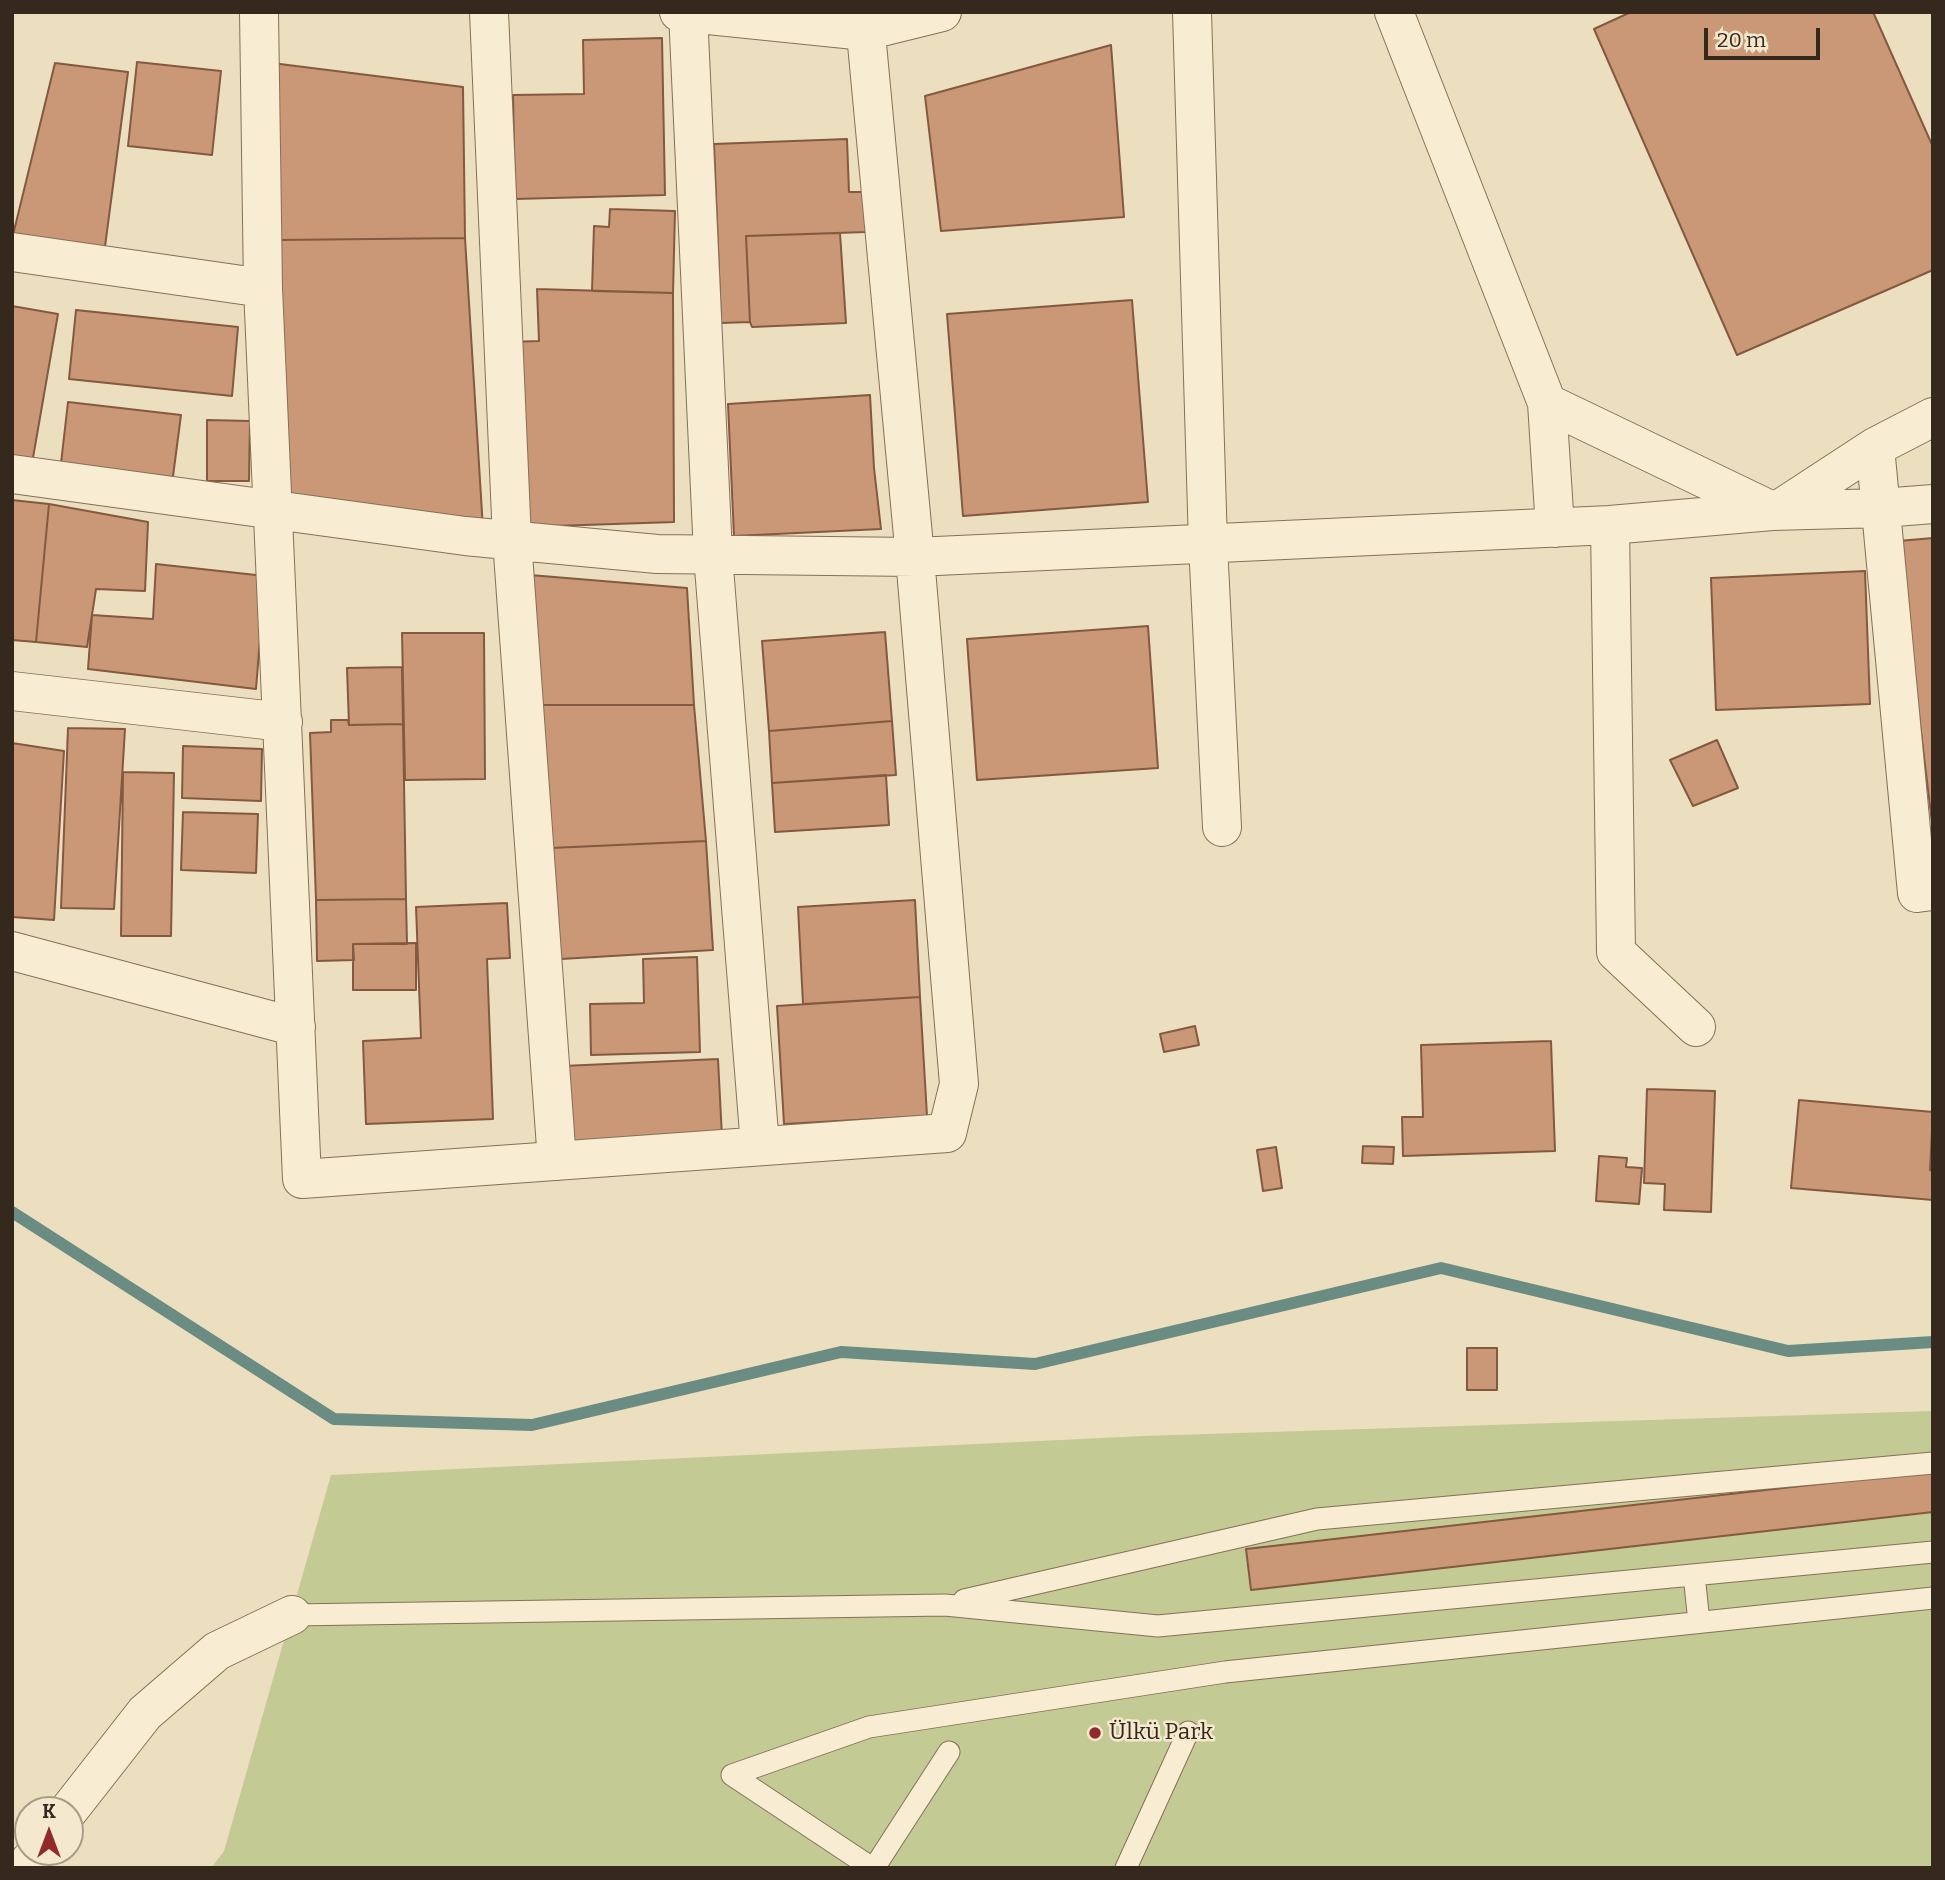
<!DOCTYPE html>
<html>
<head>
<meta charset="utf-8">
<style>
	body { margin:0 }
	#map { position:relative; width:1945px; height:1880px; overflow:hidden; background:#ecdfc0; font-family:Bitter,serif }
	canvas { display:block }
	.frame { position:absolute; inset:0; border:14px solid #35281d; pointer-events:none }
	.north { position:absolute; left:14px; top:1796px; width:70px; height:70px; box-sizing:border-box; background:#f4e9cf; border:2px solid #a89c88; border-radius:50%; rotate:0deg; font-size:19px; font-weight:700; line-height:28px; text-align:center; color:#35281d }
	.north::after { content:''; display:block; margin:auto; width:24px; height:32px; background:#922a2c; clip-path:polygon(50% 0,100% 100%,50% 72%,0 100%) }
	.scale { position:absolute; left:1704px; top:28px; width:116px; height:32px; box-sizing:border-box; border:4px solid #35281d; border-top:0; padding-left:9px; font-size:21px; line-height:24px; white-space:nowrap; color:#35281d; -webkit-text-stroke:5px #f4e9cf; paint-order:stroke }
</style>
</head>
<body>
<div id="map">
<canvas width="1945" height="1880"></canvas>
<div class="frame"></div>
<div class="north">K</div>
<div class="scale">20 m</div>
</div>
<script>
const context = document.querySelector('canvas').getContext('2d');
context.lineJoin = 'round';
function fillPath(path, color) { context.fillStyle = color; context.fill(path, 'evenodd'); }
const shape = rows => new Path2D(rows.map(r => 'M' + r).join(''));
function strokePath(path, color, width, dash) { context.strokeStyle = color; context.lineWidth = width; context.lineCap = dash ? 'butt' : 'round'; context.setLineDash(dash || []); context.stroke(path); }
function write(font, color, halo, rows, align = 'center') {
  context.font = font + ' Bitter,serif'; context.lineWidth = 5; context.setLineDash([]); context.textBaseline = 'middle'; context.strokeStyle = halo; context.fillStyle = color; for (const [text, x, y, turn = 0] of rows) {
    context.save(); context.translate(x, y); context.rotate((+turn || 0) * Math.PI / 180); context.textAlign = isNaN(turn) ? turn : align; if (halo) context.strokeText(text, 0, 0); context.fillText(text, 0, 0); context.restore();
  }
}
fillPath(shape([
	[1933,1411,1933,1868,211,1868,224,1851,331,1475,1143,1436]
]), '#c4ca94');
strokePath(shape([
	[12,1212,334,1419,532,1425,841,1352,1035,1364,1441,1268,1788,1351,1933,1342]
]), '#6a8c83', 12);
const building = shape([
	[1631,12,1873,12,1933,147,1933,270,1737,355,1594,29,1631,12],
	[662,38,665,195,515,199,513,95,584,94,583,40,662,38],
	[1111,45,1124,217,941,231,925,96,1111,45],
	[137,62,221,71,212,155,128,146,137,62],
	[55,63,128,72,104,254,12,239,55,63],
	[272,63,463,87,465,238,280,240,272,63],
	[847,139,849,192,865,192,866,232,746,236,750,322,721,323,714,144,847,139],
	[610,209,675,211,673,293,592,291,594,226,609,227,610,209],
	[840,233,846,323,752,327,750,322,746,236,840,233],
	[465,238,483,529,282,497,280,240,465,238],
	[537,289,673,293,674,522,524,527,510,342,539,341,537,289],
	[1132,300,1148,502,963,516,947,314,1132,300],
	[12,306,58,314,30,475,12,472,12,306],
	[76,310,238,327,232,396,69,379,76,310],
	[870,395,874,468,881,529,734,536,728,404,870,395],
	[68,402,181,415,172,484,60,472,68,402],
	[207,420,250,421,249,481,207,481,207,420],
	[12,500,49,504,36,642,12,640,12,500],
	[49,504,148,522,145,591,96,589,87,647,36,642,49,504],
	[1933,538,1933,831,1898,541,1933,538],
	[156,564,265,576,256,689,88,669,92,615,153,619,156,564],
	[1865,571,1870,704,1716,710,1711,578,1865,571],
	[530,575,687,588,694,705,538,705,530,575],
	[1148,626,1158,768,977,780,967,639,1148,626],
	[885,632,892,721,769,731,762,641,885,632],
	[402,633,484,633,485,779,405,780,402,633],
	[402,667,403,724,349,725,347,668,402,667],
	[538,705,694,705,706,841,551,848,538,705],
	[331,720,348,720,349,725,403,724,406,899,316,900,310,733,331,732,331,720],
	[892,721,896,775,772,783,769,731,892,721],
	[68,728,125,729,114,909,61,908,68,728],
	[1717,740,1738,788,1693,806,1670,760,1717,740],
	[12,743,64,751,54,920,12,917,12,743],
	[183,746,262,749,261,801,182,798,183,746],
	[123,772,174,773,171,936,121,936,123,772],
	[886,775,889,825,775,832,772,783,886,775],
	[183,812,258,814,256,873,181,870,183,812],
	[706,841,713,950,561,959,551,848,706,841],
	[406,899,407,944,353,944,354,960,317,961,316,900,406,899],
	[915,900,920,997,803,1004,798,907,915,900],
	[507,903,510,958,487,959,493,1119,366,1124,363,1041,421,1038,416,907,507,903],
	[416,943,416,990,353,990,353,944,416,943],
	[697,957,700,1052,591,1055,590,1004,644,1003,643,959,697,957],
	[920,997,927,1116,784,1124,777,1006,920,997],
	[1195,1026,1199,1045,1164,1052,1160,1034,1195,1026],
	[1551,1041,1555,1151,1403,1156,1402,1117,1423,1117,1421,1045,1551,1041],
	[718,1059,722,1137,567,1143,563,1066,718,1059],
	[1647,1089,1715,1091,1711,1212,1664,1210,1665,1184,1644,1183,1647,1089],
	[1799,1100,1933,1112,1930,1170,1933,1171,1933,1200,1791,1188,1799,1100],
	[1363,1146,1394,1147,1393,1164,1362,1163,1363,1146],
	[1276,1147,1282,1188,1263,1191,1257,1150,1276,1147],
	[1599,1156,1627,1158,1626,1167,1642,1168,1639,1204,1596,1201,1599,1156],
	[1467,1348,1497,1348,1497,1390,1467,1390,1467,1348],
	[1933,1471,1933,1512,1251,1590,1246,1549,1933,1471]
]);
fillPath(building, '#ca9876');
strokePath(building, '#83593f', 2);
const lane = shape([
	[1694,1575,1699,1622],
	[964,1600,1317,1519,1933,1463],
	[292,1615,945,1605,1158,1626,1933,1552],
	[732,1775,869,1727,1225,1672,1933,1598],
	[732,1775,872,1868],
	[874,1868,949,1752],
	[1126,1868,1188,1732]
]);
const street = shape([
	[259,12,263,288,302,1179,947,1133,959,1084,915,557,864,12],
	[489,12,512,540,557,1161],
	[679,12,865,31,942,12],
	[688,12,713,555,760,1146],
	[1192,12,1208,544,1222,827],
	[1394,12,1547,403,1772,511,1882,508,1933,504],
	[12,252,263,288],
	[1547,403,1555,528],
	[1875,447,1917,893,1933,891],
	[12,474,465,536,657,554,915,557,1610,525,1772,511],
	[1777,511,1875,447,1933,417],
	[1610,525,1616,952,1696,1027],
	[12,691,283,722],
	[12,951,296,1027],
	[69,1810,145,1713,217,1651,292,1615],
	[24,1868,37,1852]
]);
strokePath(lane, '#857058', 23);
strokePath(street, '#857058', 40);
strokePath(lane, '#f8ecd3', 21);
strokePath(street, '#f8ecd3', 38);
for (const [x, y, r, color] of [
	[1095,1733,7,"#922a2c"]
]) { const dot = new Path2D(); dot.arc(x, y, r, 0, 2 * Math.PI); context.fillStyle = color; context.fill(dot); strokePath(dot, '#f4e9cf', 2.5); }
write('23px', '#35281d', '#f4e9cf', [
	["Ülkü Park",1109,1733]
], 'left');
</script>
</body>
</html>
